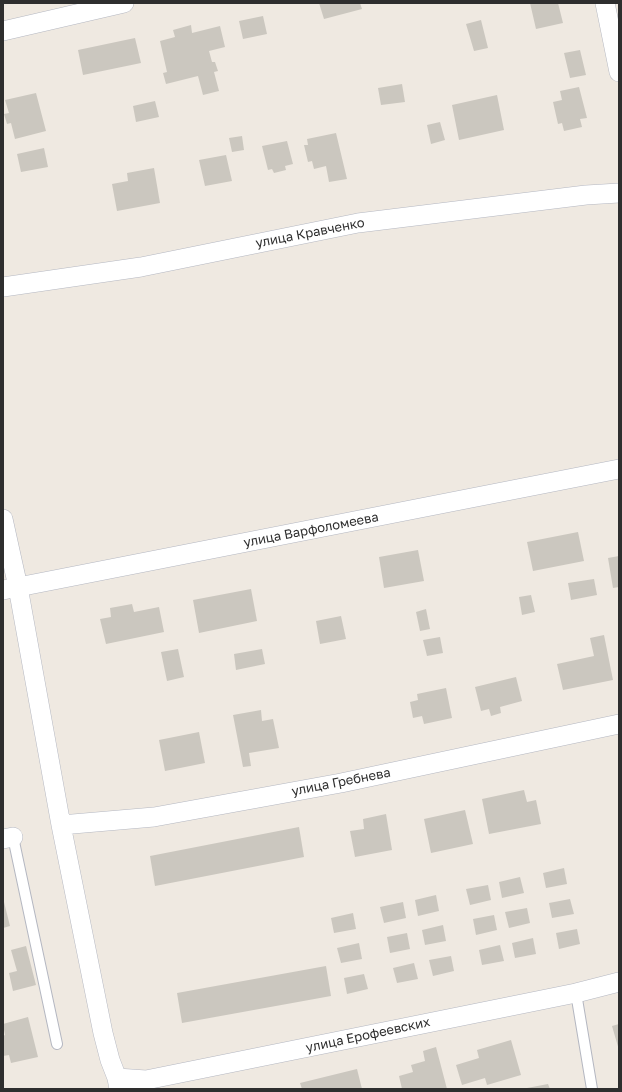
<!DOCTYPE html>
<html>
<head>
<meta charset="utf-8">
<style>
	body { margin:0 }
	#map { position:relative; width:622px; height:1092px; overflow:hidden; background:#efe9e1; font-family:"Golos Text",sans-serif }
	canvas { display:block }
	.frame { position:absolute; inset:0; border:4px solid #2e2e2e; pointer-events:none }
</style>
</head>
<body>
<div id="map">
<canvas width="622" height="1092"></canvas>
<div class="frame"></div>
</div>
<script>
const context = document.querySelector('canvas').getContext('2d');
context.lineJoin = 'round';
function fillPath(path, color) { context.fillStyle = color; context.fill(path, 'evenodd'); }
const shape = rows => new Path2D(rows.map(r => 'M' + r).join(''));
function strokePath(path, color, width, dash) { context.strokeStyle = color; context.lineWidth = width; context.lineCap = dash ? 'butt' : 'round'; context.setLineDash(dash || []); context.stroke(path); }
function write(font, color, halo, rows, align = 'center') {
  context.font = font + ' "Golos Text",sans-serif'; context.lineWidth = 3.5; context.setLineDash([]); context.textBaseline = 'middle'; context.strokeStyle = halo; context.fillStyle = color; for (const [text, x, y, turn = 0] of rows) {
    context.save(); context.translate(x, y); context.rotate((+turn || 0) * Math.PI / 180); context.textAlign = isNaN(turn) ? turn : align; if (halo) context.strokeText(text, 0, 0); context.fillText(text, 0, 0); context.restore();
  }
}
fillPath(shape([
	[319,3,360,3,362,9,324,19],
	[530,3,558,3,563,23,536,29],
	[263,16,267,34,243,39,239,21],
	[481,20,488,48,474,51,466,24],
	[191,25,192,33,220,26,225,47,209,51,212,62,215,62,218,71,214,72,219,91,203,95,198,76,166,84,163,73,167,72,160,41,175,37,173,30],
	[135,38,141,63,83,75,78,50],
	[580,50,586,75,570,78,564,53],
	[402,84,405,102,381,105,378,88],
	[579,87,587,118,580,119,582,127,564,131,562,123,558,124,553,102,562,100,560,91],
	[36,93,46,131,15,139,11,123,7,124,4,114,9,113,5,100],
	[497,95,504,130,459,140,452,105],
	[155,101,159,117,136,122,133,106],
	[440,122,445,140,431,144,427,125],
	[336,133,347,179,329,182,326,166,314,169,312,161,308,162,304,145,308,145,307,139],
	[242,136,244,150,232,152,229,138],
	[287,141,293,164,285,166,286,170,274,173,272,169,268,170,262,146],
	[44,148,48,167,21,172,17,154],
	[226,155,232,181,205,186,199,160],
	[154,168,160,203,117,211,112,184,128,181,127,173],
	[578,532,584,561,533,571,527,542],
	[418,550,424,581,384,588,379,557],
	[619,556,619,587,613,588,608,558],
	[594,579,597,595,571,600,568,583],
	[251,589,257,621,199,633,193,600],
	[531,595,535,612,522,615,519,597],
	[132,604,134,612,159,607,164,632,106,644,100,619,111,617,110,608],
	[426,609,430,629,420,631,416,612],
	[341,616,346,639,320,644,316,621],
	[604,635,613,680,563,690,557,664,594,656,590,638],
	[440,637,443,653,427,656,423,640],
	[178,649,184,677,167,681,161,652],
	[262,649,265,664,236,670,234,654],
	[516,677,522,701,500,707,501,713,491,716,489,709,481,711,475,687],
	[446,688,452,718,424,724,422,716,413,718,410,702,418,700,417,694],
	[261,710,262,721,273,719,279,748,249,753,251,766,243,767,233,715],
	[199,732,205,763,165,771,159,740],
	[524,790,527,802,536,800,541,824,489,834,482,799],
	[465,810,473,844,431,853,424,819],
	[386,814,392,850,355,857,350,831,364,829,363,819],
	[299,827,304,857,155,886,150,856],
	[564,868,567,884,546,888,543,873],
	[520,877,524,893,502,898,499,882],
	[488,885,491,900,470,905,466,889],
	[436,895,439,911,418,916,415,900],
	[3,898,10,926,3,928],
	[570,899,574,914,552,918,549,903],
	[403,902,406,918,384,923,380,907],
	[527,908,530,923,509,928,505,912],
	[353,913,356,929,334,933,331,918],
	[494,915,497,930,476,935,473,919],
	[443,925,446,941,425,945,422,930],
	[577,929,580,944,559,949,556,933],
	[407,933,410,949,390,953,387,937],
	[533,938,536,954,515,958,512,943],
	[359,943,362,959,341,963,337,948],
	[500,945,504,961,482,965,479,950],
	[26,946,36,985,13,991,9,973,17,971,11,950],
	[451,956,454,971,433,976,429,960],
	[414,963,418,979,397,983,393,968],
	[326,966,331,996,182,1023,177,993],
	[364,974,368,989,347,994,344,978],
	[28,1017,38,1057,11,1063,9,1055,3,1056,3,1036,5,1035,3,1024],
	[619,1024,619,1050,612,1026],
	[511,1040,521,1075,487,1085,485,1078,462,1085,456,1065,479,1058,477,1050],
	[436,1047,447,1089,402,1089,399,1076,413,1072,411,1065,425,1061,423,1051],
	[357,1069,362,1089,302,1089,300,1083],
	[548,1084,550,1089,528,1089,527,1088]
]), '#cbc7bf');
const lane = shape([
	[13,837,57,1044],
	[576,993,592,1089]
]);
const street = shape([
	[605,3,619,72],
	[3,31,124,3],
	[3,287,141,267,358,223,586,195,619,193],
	[3,519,18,587,61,825,103,1033,110,1060,117,1078,119,1089],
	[3,590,619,469],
	[61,825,154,817,341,783,619,724],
	[3,839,13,837],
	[117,1078,146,1080,576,993,619,982]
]);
strokePath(lane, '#b4b7c1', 12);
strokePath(street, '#b4b7c1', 20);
strokePath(lane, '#fff', 10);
strokePath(street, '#fff', 19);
write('13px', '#2e2e2e', '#fff', [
	["улица Кравченко",310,233,-11],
	["улица Варфоломеева",311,530,-11],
	["улица Гребнева",341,782,-11],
	["улица Ерофеевских",368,1035,-12]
]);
</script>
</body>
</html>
